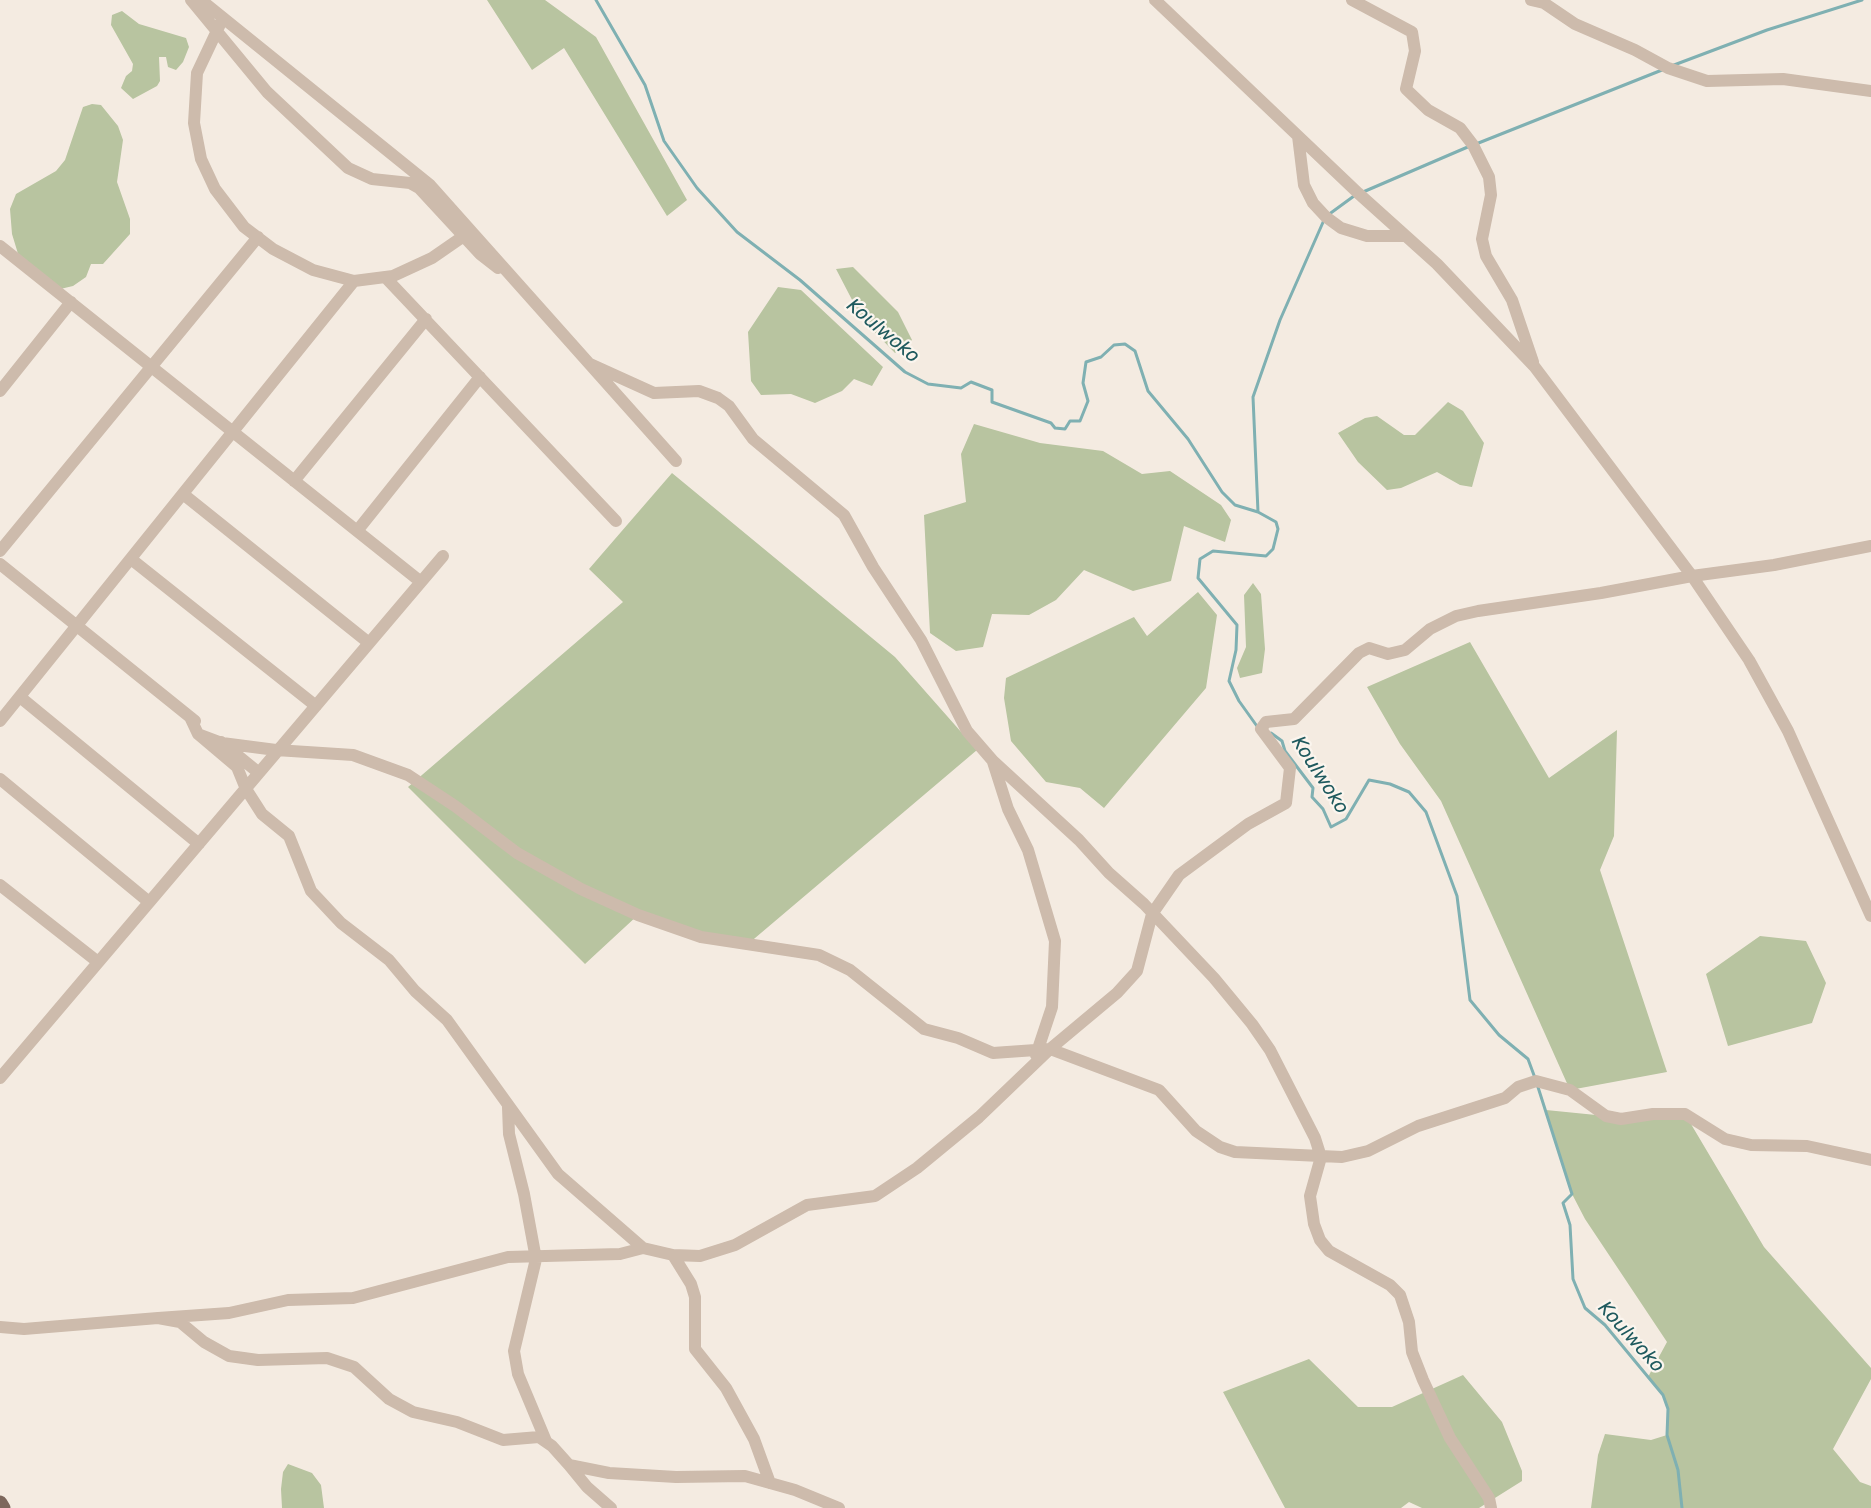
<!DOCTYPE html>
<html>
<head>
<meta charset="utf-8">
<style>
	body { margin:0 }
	canvas { display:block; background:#f4ebe1 }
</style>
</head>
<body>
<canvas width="1871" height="1508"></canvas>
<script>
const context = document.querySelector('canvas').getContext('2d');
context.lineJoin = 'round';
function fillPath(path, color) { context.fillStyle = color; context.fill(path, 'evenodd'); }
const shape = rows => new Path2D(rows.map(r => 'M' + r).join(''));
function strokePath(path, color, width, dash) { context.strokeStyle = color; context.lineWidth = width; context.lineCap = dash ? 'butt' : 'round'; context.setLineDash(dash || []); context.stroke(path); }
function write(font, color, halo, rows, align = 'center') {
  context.font = font + ' Rubik,sans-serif'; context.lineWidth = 4.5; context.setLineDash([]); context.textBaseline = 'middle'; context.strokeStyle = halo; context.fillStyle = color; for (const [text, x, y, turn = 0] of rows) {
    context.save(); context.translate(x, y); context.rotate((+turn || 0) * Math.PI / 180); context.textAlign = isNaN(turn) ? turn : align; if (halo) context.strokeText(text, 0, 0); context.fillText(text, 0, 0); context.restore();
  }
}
fillPath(shape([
	[487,0,545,0,596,37,687,200,667,216,564,48,532,70],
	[122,11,139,24,186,38,189,47,183,62,176,70,168,67,166,57,159,57,160,81,157,86,133,99,121,88,126,76,132,71,133,64,111,25,112,15],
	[92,104,101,105,118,126,123,140,117,182,130,219,130,234,103,264,91,264,86,277,73,286,56,290,19,257,12,234,10,209,16,194,56,171,65,160,83,107],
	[853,267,898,312,912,340,895,353,862,319,836,269],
	[778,287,801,290,883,367,872,386,854,379,842,391,815,403,791,394,761,395,751,381,748,332],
	[1448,402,1463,411,1484,443,1472,487,1460,485,1437,472,1401,488,1387,490,1358,462,1338,433,1365,418,1377,416,1404,435,1415,435],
	[974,424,1040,443,1103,451,1142,474,1170,471,1221,505,1231,520,1225,542,1184,526,1171,581,1133,591,1084,570,1056,600,1029,615,992,614,983,647,956,651,930,633,924,515,966,502,961,454],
	[672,473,895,657,977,750,748,944,638,915,585,964,408,787,623,602,589,569],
	[1253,583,1261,594,1265,649,1262,673,1240,678,1237,668,1246,647,1244,595],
	[1198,592,1217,615,1206,688,1104,808,1080,788,1046,782,1011,741,1004,698,1006,678,1134,617,1147,636],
	[1470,642,1549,778,1617,730,1614,836,1600,870,1667,1072,1570,1090,1441,801,1400,744,1367,687],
	[1760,936,1806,941,1826,983,1812,1023,1728,1046,1706,974],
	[1546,1110,1606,1116,1685,1114,1764,1247,1871,1368,1871,1379,1833,1449,1860,1482,1871,1486,1871,1508,1591,1508,1598,1455,1605,1434,1651,1440,1667,1435,1668,1409,1663,1395,1648,1377,1667,1342,1585,1219,1572,1194],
	[1309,1359,1358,1407,1392,1407,1463,1375,1502,1422,1522,1471,1522,1481,1479,1508,1422,1508,1409,1502,1401,1508,1285,1508,1223,1392],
	[288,1464,312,1473,321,1485,324,1508,282,1508,281,1489,283,1472]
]), '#b8c4a0');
strokePath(shape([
	[596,0,645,85,664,141,697,188,737,232,800,280,905,372,928,384,961,388,971,382,992,390,992,402,1051,423,1055,428,1065,429,1070,421,1080,421,1088,401,1083,383,1086,362,1101,357,1114,345,1125,344,1135,351,1148,391,1188,439,1222,492,1235,505,1258,512,1276,522,1278,529,1273,549,1266,556,1213,551,1200,559,1198,578,1237,625,1236,650,1229,681,1239,701,1259,729],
	[1674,65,1767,30,1862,0],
	[1476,144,1662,70],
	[1363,192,1470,146],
	[1328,215,1354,196],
	[1258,512,1253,397,1280,320,1324,220],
	[1271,733,1282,741,1285,751,1313,788,1312,797,1323,809,1331,827,1346,819,1369,780,1390,784,1409,792,1426,812,1457,896,1470,1000,1499,1035,1528,1059,1535,1078],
	[1537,1084,1572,1194,1563,1203,1570,1225,1573,1279,1585,1308,1605,1325,1663,1395,1668,1409,1667,1435,1678,1470,1682,1508]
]), '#7fb0b2', 3);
strokePath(shape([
	[191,0,267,92,348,168,372,179,410,183,419,188,480,254,498,268],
	[201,0,430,185,676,461],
	[1155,0,1358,193,1437,264,1534,366,1692,576,1749,660,1788,731,1871,916],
	[1352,0,1412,32,1415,51,1406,89,1428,110,1460,128,1473,145,1489,177,1491,195,1482,239,1486,256,1512,300,1533,362],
	[1531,0,1544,3,1575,24,1635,50,1668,68,1707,81,1783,79,1871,91],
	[223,18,197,73,194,123,201,159,215,189,244,227,273,249,313,270,354,281,393,276,432,258,471,231],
	[1298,136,1304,185,1313,203,1326,217,1341,228,1367,236,1406,236],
	[0,246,421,582],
	[385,277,616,521],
	[590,364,654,393,699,391,718,398,729,406,753,439,844,515,873,567,921,640,967,731,993,761,1079,840,1109,873,1144,904,1214,978,1252,1024,1270,1050,1315,1138,1321,1157,1310,1196,1314,1224,1320,1240,1329,1251,1390,1285,1400,1295,1409,1322,1412,1352,1423,1380,1450,1438,1489,1498,1491,1508],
	[0,391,71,302],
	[294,481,426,319],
	[183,494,369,643],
	[357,531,480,377],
	[0,551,258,237],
	[131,559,316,706],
	[0,564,195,721],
	[20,697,199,844],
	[190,717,198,734,237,767,246,789,262,814,289,836,311,891,341,923,389,960,415,991,447,1020,558,1174,643,1248],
	[0,721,354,281],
	[198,734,222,743,276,750,353,755,408,775,455,806,517,853,581,889,638,915,701,937,819,955,850,970,924,1029,958,1038,993,1053,1050,1049,1159,1090,1196,1131,1220,1147,1235,1152,1342,1157,1368,1151,1418,1126,1505,1098,1518,1087,1536,1081,1570,1090,1606,1116,1621,1119,1653,1114,1685,1114,1725,1139,1751,1145,1807,1146,1871,1160],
	[221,742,259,773],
	[993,762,1008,809,1028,850,1055,941,1052,1007,1036,1055],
	[0,779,149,902],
	[0,885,98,962],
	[0,1078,443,556],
	[508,1107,509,1134,524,1194,536,1259,514,1351,518,1374,546,1441],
	[673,1255,691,1284,695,1297,695,1349,726,1388,754,1439,770,1483],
	[158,1318,229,1313,288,1300,353,1298,508,1257,620,1254,643,1248,673,1255,700,1256,735,1245,807,1205,875,1196,917,1168,979,1117,1050,1049,1117,993,1137,971,1152,914,1179,875,1248,824,1286,803,1290,768,1261,729,1266,722,1294,719,1359,653,1369,648,1388,654,1405,650,1430,629,1456,616,1478,611,1601,593,1692,576,1774,565,1871,546],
	[0,1327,24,1329,158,1318,180,1322,204,1342,229,1356,258,1360,327,1358,354,1367,389,1399,413,1412,457,1422,503,1440,539,1437,552,1446,569,1465,609,1473,676,1477,745,1476,795,1490,839,1508],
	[569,1465,587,1487,611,1508]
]), '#cdbbac', 12);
strokePath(shape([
	[0,1503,3,1508]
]), '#7d675c', 15);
write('italic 20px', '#1f5a5e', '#fbf5ee', [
	["Koulwoko",883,331,40],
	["Koulwoko",1320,775,57],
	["Koulwoko",1631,1337,48]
]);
</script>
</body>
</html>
